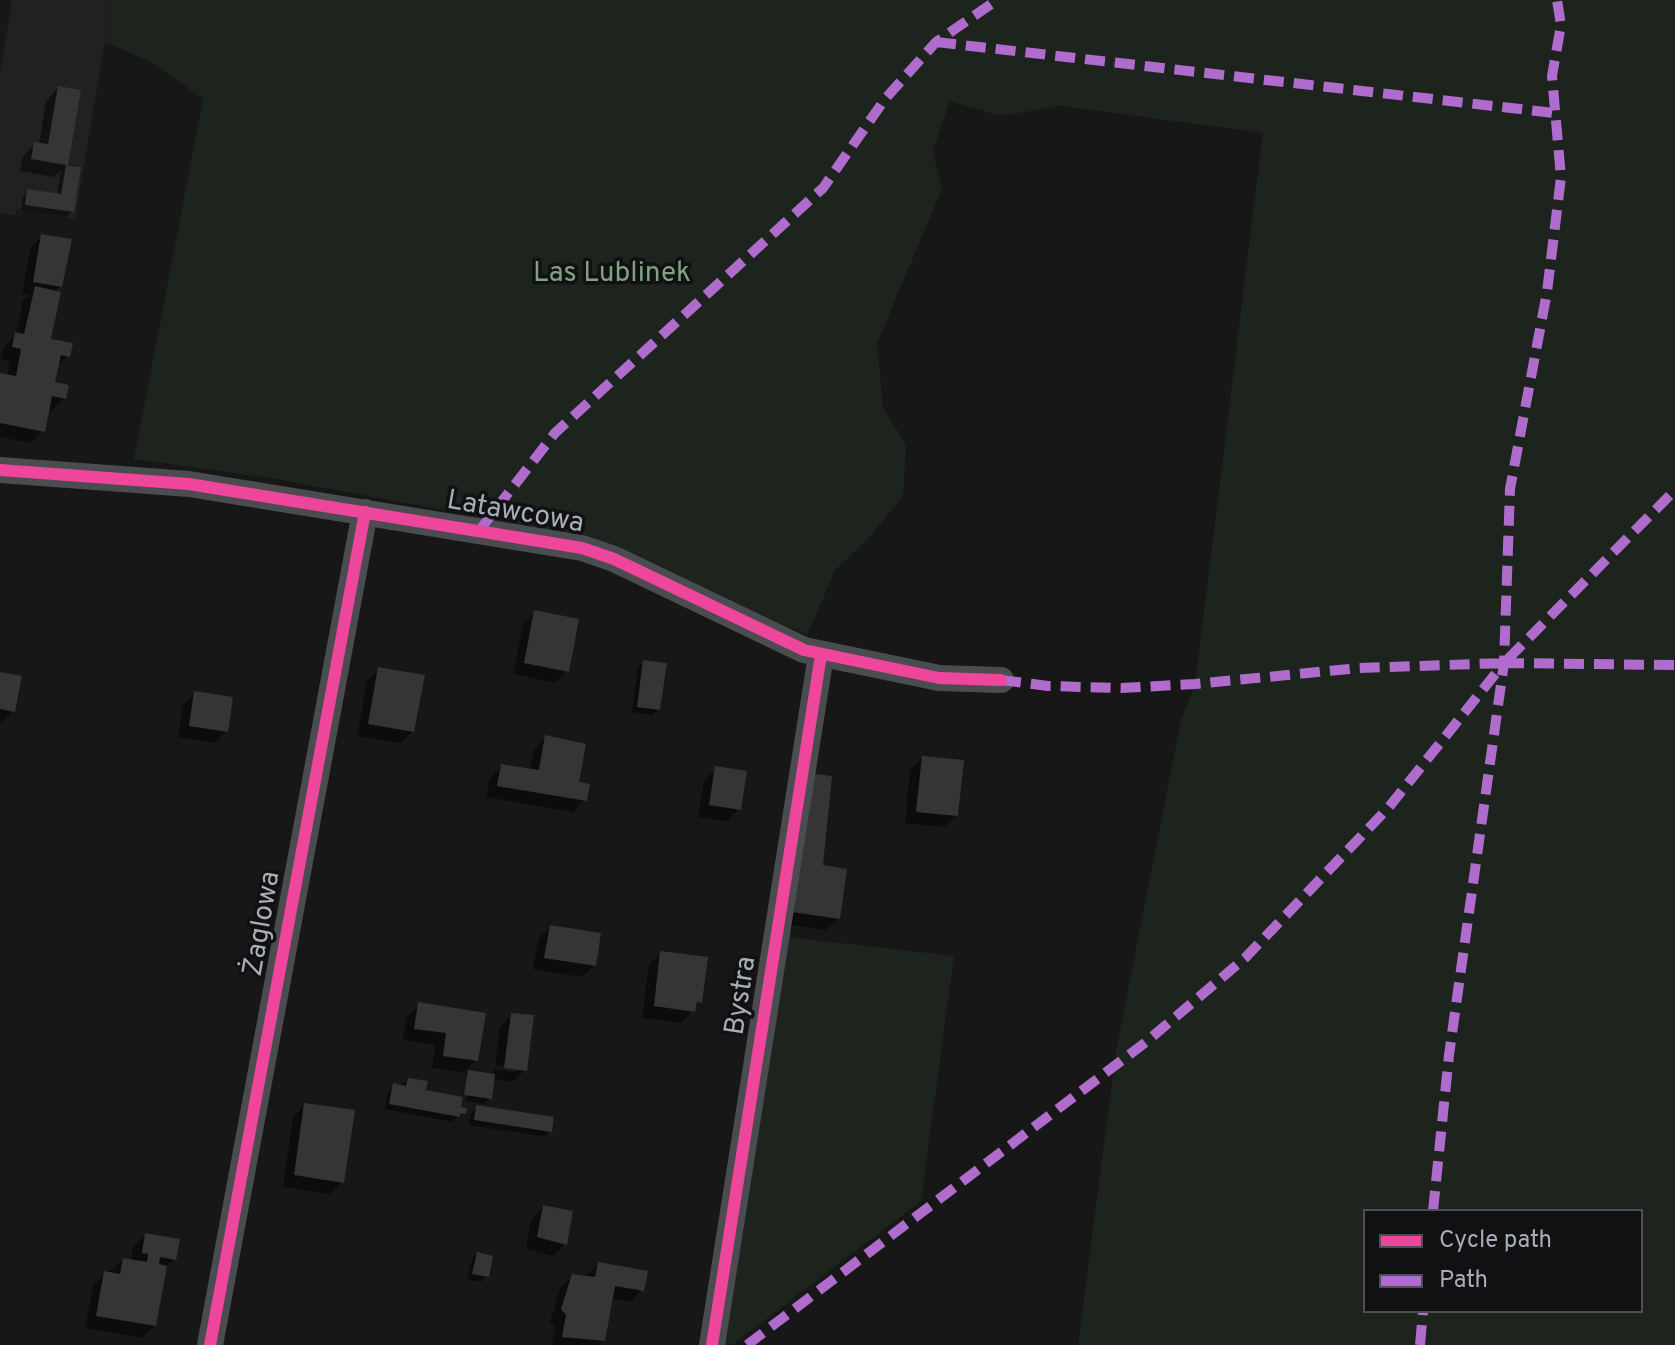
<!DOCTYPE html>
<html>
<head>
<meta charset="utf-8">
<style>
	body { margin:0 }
	#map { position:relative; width:1675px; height:1345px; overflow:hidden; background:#171717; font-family:Overpass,sans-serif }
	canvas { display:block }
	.legend { position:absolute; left:1363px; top:1209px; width:280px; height:104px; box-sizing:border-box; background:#111113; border:2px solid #4d4f55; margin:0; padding:10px 14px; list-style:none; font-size:24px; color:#a8adb8 }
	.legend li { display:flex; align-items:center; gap:16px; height:40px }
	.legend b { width:40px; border:2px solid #4d4f55 }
</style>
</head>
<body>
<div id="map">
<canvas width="1675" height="1345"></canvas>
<ul class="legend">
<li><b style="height:10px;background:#ed469a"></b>Cycle path</li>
<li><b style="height:10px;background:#b06ccc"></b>Path</li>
</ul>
</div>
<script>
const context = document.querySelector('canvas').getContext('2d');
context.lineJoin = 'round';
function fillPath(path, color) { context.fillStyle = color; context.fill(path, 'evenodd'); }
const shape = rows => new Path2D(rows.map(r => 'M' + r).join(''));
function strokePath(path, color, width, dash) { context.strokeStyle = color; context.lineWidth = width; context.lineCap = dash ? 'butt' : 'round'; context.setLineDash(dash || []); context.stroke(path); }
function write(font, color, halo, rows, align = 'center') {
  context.font = font + ' Overpass,sans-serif'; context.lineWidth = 7; context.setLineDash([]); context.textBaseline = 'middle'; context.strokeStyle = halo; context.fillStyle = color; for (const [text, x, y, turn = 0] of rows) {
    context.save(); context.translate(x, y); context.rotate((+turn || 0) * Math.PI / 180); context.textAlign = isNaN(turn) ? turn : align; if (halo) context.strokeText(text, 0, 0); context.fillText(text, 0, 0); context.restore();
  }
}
fillPath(shape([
	[12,0,112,0,75,219,16,209,15,215,0,213,0,75]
]), '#212123');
fillPath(shape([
	[112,0,1675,0,1675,1345,1078,1345,1116,1051,1181,720,1195,684,1263,133,1061,106,1000,116,950,101,933,150,942,189,877,343,883,408,906,444,903,496,868,539,835,570,808,634,548,541,455,512,276,479,134,459,203,99,153,63,105,42],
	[1365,1211,1641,1211,1641,1311,1365,1311],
	[788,937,954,956,921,1201,732,1345,722,1345]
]), '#1d241e');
fillPath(shape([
	[58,88,78,92,66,167,72,211,67,217,21,210,23,197,28,191,57,196,61,170,54,177,20,171,23,156,35,144,39,145,46,101],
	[42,236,60,286,54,292,49,341,68,356,56,368,53,384,65,398,52,410,47,409,43,431,31,443,0,437,0,375,7,376,10,361,1,359,4,346,16,334,23,300,29,295,22,294,30,249],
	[535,612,567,671,555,683,513,674,523,624],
	[644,662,658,709,652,715,632,712,638,667],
	[379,669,413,731,400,743,357,736,367,681],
	[0,674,13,711,1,723,0,723],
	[195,693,226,731,214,743,178,737,183,705],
	[546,737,585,800,573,812,486,797,490,778,502,766,530,771,534,750],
	[922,758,956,815,944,827,905,823,910,770],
	[716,769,739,809,727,821,698,817,704,781],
	[821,867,839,918,826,930,781,924],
	[550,927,594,965,582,977,533,969,538,939],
	[661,953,700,1002,681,1023,642,1018,649,965],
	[419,1005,476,1060,465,1072,493,1076,494,1069,517,1072,517,1068,495,1065,500,1027,512,1015,525,1070,512,1082,492,1079,490,1098,484,1104,466,1101,468,1073,432,1068,435,1045,403,1040,406,1017],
	[465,1076,459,1109,464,1113,452,1122,385,1109,388,1091,409,1080,424,1091,460,1098],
	[305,1105,342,1182,330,1194,283,1187,293,1117],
	[477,1107,550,1131,545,1137,469,1125,471,1113],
	[543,1207,565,1244,553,1256,526,1249,531,1220],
	[146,1235,174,1259,165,1268,155,1325,142,1338,85,1328,93,1285,123,1260,131,1262,133,1247],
	[477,1254,487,1276,481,1282,467,1279,472,1259],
	[599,1264,642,1290,630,1302,611,1298,604,1340,598,1345,552,1345,555,1328,550,1322,560,1288,572,1276,586,1276]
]), '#0007');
fillPath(shape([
	[58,86,81,90,68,166,81,167,74,212,25,205,27,189,61,194,66,165,31,159,34,142,48,144],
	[41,234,72,239,62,287,33,282],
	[35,286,61,292,51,339,73,343,70,357,61,355,55,382,69,385,66,399,52,396,45,432,0,423,0,373,16,376,21,349,12,347,15,332,24,334],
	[534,610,579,619,569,672,524,663],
	[643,660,667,663,660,710,637,707],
	[378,667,425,675,414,732,368,724],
	[0,672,22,676,15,712,0,709],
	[194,691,233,697,228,732,189,726],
	[545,735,586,744,579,782,590,784,587,801,497,786,501,764,539,770],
	[922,756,964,760,958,816,916,812],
	[715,766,747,771,741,810,709,805],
	[808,773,832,776,823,865,847,869,840,919,792,912],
	[550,925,601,933,596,966,544,958],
	[660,951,708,957,702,1003,697,1002,695,1012,654,1006],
	[418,1002,486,1013,478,1061,443,1056,446,1033,414,1029],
	[511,1013,534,1015,527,1071,504,1068],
	[468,1070,495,1074,492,1099,464,1095],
	[408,1078,428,1081,426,1090,463,1097,461,1107,467,1108,466,1114,460,1114,460,1117,389,1104,393,1083,406,1086],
	[304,1103,355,1110,344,1183,294,1175],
	[476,1105,554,1117,552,1132,474,1120],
	[543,1205,573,1211,567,1245,537,1237],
	[145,1233,180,1239,176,1260,160,1257,159,1264,167,1266,156,1326,96,1316,104,1271,120,1274,123,1258,147,1262,148,1254,142,1253],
	[477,1252,493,1256,489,1277,472,1274],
	[598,1262,648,1271,644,1291,615,1286,605,1341,562,1337,566,1315,561,1309,572,1274,595,1277]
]), '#353536');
strokePath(shape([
	[0,470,189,484,582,548,614,559,804,650,939,678,1001,680],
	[210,1345,365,512],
	[712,1345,821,655]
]), '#4b4c50', 26);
strokePath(shape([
	[936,42,1554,113],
	[478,532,555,433,823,188,885,99,936,42,997,0],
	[1504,663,1675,665],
	[1001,680,1048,686,1121,688,1195,684,1359,668,1504,663,1675,490],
	[1433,1211,1449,1055,1504,663,1510,489,1547,292,1561,177,1552,76,1561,25,1557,0],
	[747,1345,1146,1042,1245,958,1389,807,1504,663],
	[1420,1345,1423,1311]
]), '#b06ccc', 10, [20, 10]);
strokePath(shape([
	[0,470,189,484,582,548,614,559,804,650,939,678,1001,680],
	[210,1345,365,512],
	[712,1345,821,655]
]), '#ed469a', 12);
write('28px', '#7fa381', '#111113', [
	["Las Lublinek",612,275]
]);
write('28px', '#a8adb8', '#111113', [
	["Latawcowa",515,514,10],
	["Żaglowa",264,924,-80],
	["Bystra",743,996,-81]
]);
</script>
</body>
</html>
